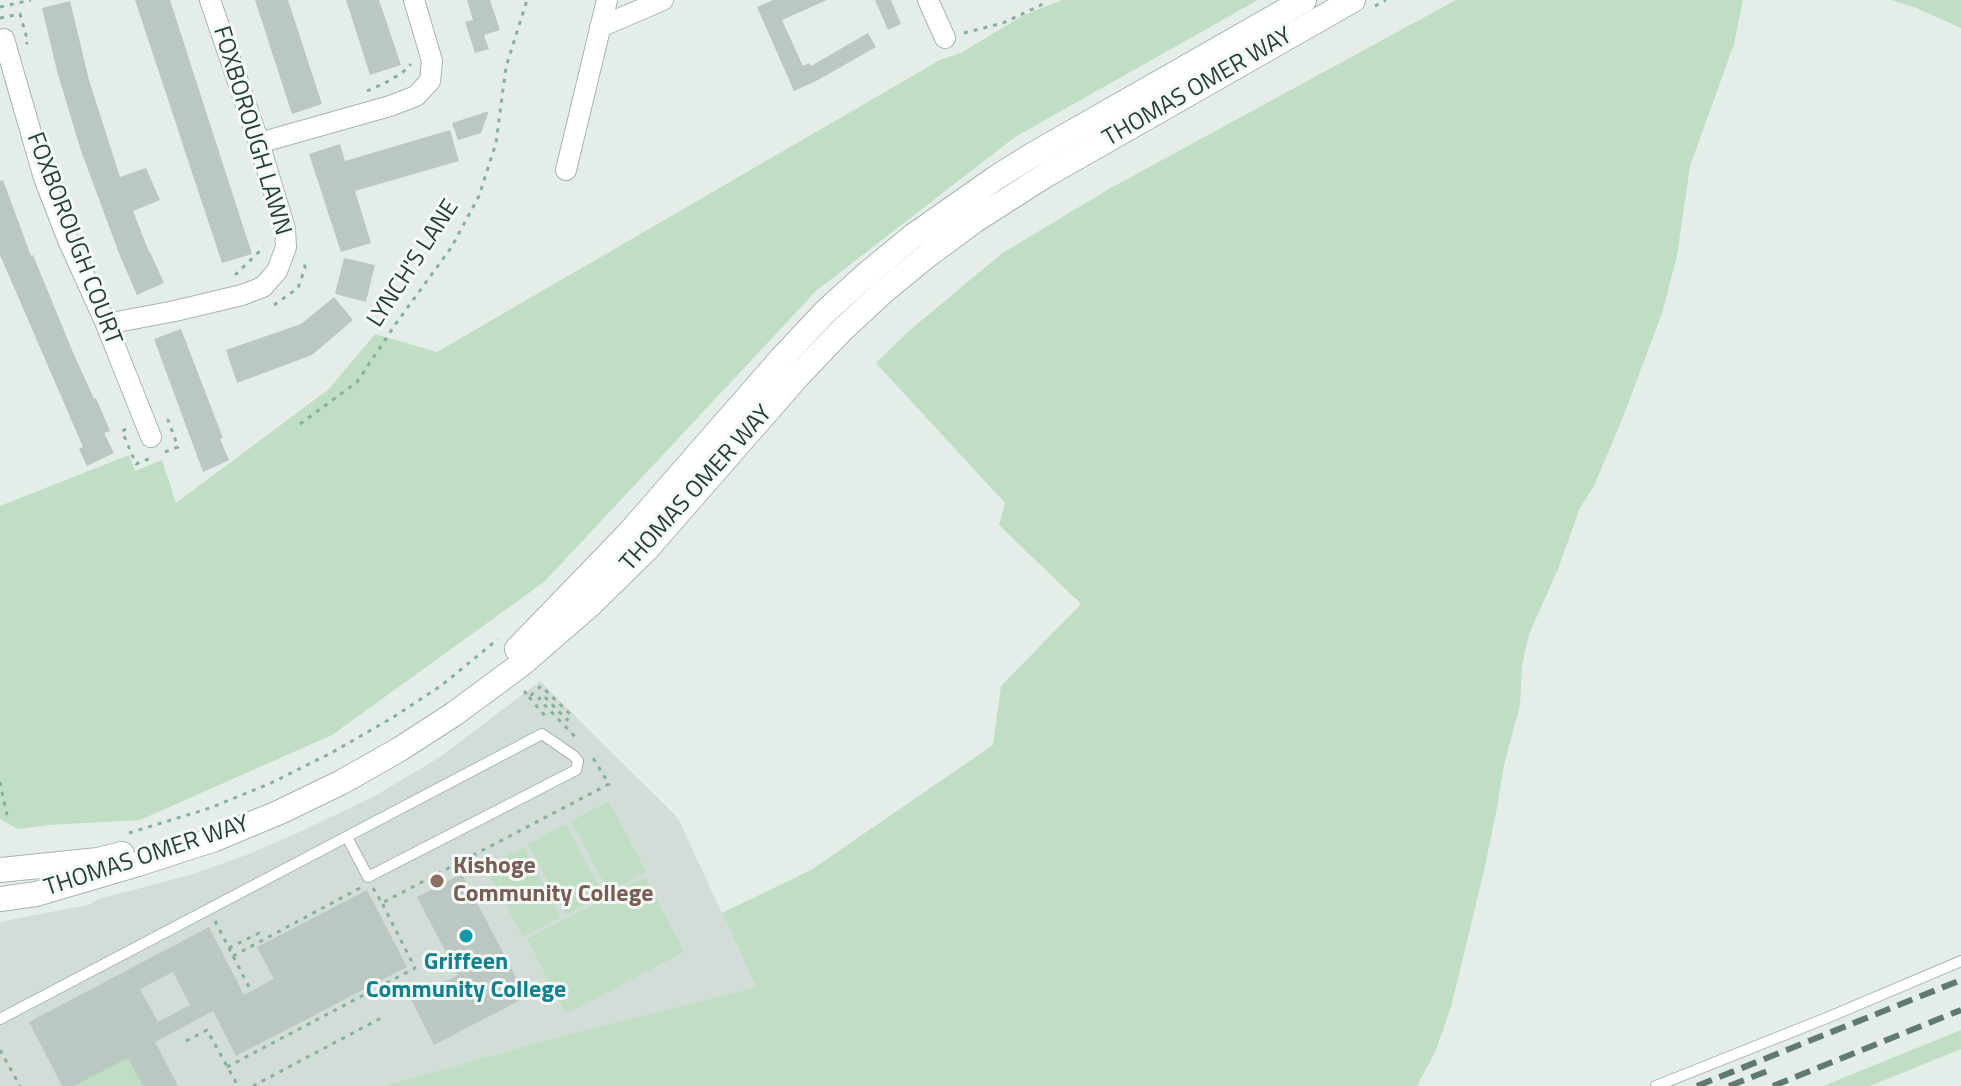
<!DOCTYPE html>
<html>
<head>
<meta charset="utf-8">
<style>
	body { margin:0 }
	canvas { display:block; background:#e5ede9 }
</style>
</head>
<body>
<canvas width="1961" height="1086"></canvas>
<script>
const context = document.querySelector('canvas').getContext('2d');
context.lineJoin = 'round';
function fillPath(path, color) { context.fillStyle = color; context.fill(path, 'evenodd'); }
const shape = rows => new Path2D(rows.map(r => 'M' + r).join(''));
function strokePath(path, color, width, dash) { context.strokeStyle = color; context.lineWidth = width; context.lineCap = dash ? 'butt' : 'round'; context.setLineDash(dash || []); context.stroke(path); }
function write(font, color, halo, rows, align = 'center') {
  context.font = font + ' "Titillium Web",sans-serif'; context.lineWidth = 6; context.setLineDash([]); context.textBaseline = 'middle'; context.strokeStyle = halo; context.fillStyle = color; for (const [text, x, y, turn = 0] of rows) {
    context.save(); context.translate(x, y); context.rotate((+turn || 0) * Math.PI / 180); context.textAlign = isNaN(turn) ? turn : align; if (halo) context.strokeText(text, 0, 0); context.fillText(text, 0, 0); context.restore();
  }
}
fillPath(shape([
	[540,681,678,818,756,987,569,1034,383,1086,0,1086,0,923,4,921,87,905,99,899,193,874,249,854,306,829,373,797,440,757]
]), '#d3ddd7');
fillPath(shape([
	[1062,0,1258,0,1015,137,816,291,544,582,332,735,140,820,49,825,18,829,0,819,0,506,129,455,135,471,162,460,176,503,329,389,375,334,437,352,940,60,961,53,1022,16],
	[1456,0,1743,0,1734,44,1690,166,1677,256,1662,313,1623,417,1594,486,1580,508,1558,569,1529,634,1522,665,1520,705,1504,765,1497,808,1484,871,1451,1007,1436,1050,1417,1086,383,1086,569,1034,756,987,722,913,811,870,993,745,1001,686,1081,604,999,525,1005,503,876,363,910,330,1001,254,1109,189],
	[1891,0,1961,0,1961,28,1916,8],
	[609,801,646,872,609,892,571,821],
	[566,824,603,894,566,915,528,844],
	[523,847,560,917,523,937,485,867],
	[645,877,684,952,566,1014,527,939],
	[1961,1030,1961,1049,1870,1086,1823,1086],
	[128,1058,143,1086,74,1086]
]), '#bfdec4');
fillPath(shape([
	[135,0,170,0,252,254,222,263],
	[255,0,288,0,322,104,292,114],
	[346,0,379,0,401,65,370,75],
	[467,0,490,0,500,30,484,35,489,49,475,53,465,22,473,20],
	[773,0,827,0,782,20,803,66,809,63,811,66,868,33,876,47,818,80,794,91,757,7],
	[875,0,891,0,901,24,888,30],
	[70,1,89,80,120,177,146,168,160,200,133,211,149,252,150,252,164,283,137,295,120,256,80,148,57,71,42,8],
	[489,111,481,133,458,140,452,123],
	[450,130,459,161,355,191,371,243,341,252,309,154,340,144,345,161],
	[3,180,31,256,33,255,72,350,94,399,96,398,110,431,104,433,114,453,87,466,79,449,83,447,0,255,0,181],
	[344,258,375,265,366,302,335,294],
	[334,297,353,320,312,355,237,383,226,350,301,324],
	[181,329,223,438,220,439,229,460,203,472,154,339],
	[462,874,526,997,434,1045,411,999,458,975,417,897],
	[367,890,407,967,236,1056,213,1011,155,1042,178,1086,143,1086,128,1058,74,1086,62,1086,29,1022,209,927,244,995,274,979,257,947],
	[173,972,190,1005,158,1022,140,989]
]), '#bac8c1');
const service = shape([
	[0,1019,542,734,574,756,578,761,576,770,368,877,347,837],
	[1656,1086,1829,1017,1961,961]
]);
const minor = shape([
	[928,0,945,38],
	[600,27,663,0],
	[4,39,44,178,68,240,106,324,151,437],
	[259,143,390,106,416,96,430,81,432,61,414,0],
	[566,170,607,0],
	[106,324,175,311,242,295,263,287,277,271,286,247,285,229,259,143,210,0]
]);
const tertiary = shape([
	[517,649,629,533,781,359,825,312,868,273,913,236,997,177,1034,154,1304,0],
	[0,870,98,860,122,854],
	[0,899,36,894,138,864,215,839,280,812,342,782,400,749,454,714,523,663,590,605,646,550,798,376,842,330,884,291,928,255,974,221,1046,175,1353,0]
]);
strokePath(service, '#a7b5af', 12);
strokePath(minor, '#a7b5af', 22);
strokePath(tertiary, '#a7b5af', 26);
strokePath(shape([
	[1375,6,1386,0],
	[0,7,31,0],
	[0,18,20,14,28,42,26,44],
	[964,33,1003,23,1041,5,1044,0],
	[367,91,385,83,402,73,411,64],
	[235,275,264,247],
	[274,305,298,288,305,268,304,259],
	[300,424,357,382,397,322,451,248,479,196,496,143,506,67,527,0],
	[126,429,122,431,136,464,151,458],
	[165,452,178,447,168,420,166,420],
	[524,691,529,697,541,686,571,715,567,720,543,695,539,699,578,740],
	[529,697,546,717],
	[0,782,8,820],
	[129,833,210,808,271,783,331,753,392,718,442,685,498,639],
	[373,888,382,903,609,784,593,758],
	[215,921,249,987],
	[229,948,259,933,262,939],
	[233,956,360,888],
	[186,1041,207,1030,238,1086],
	[0,1050,20,1086],
	[227,1067,415,968,382,903],
	[253,1086,381,1018]
]), '#86b09e', 3, [4, 6]);
strokePath(service, '#fff', 10);
strokePath(minor, '#fff', 20);
strokePath(tertiary, '#fff', 24);
strokePath(shape([
	[1697,1086,1961,980],
	[1729,1086,1770,1070],
	[1773,1086,1961,1010]
]), '#5f7a70', 6, [16, 8]);
for (const [x, y, r, color] of [
	[437,881,8,"#8d6e63"],
	[466,936,8,"#0f9aa8"]
]) { const dot = new Path2D(); dot.arc(x, y, r, 0, 2 * Math.PI); context.fillStyle = color; context.fill(dot); strokePath(dot, '#f5faf7', 3); }
write('24px', '#243f35', '#f5faf7', [
	["THOMAS OMER WAY",1198,88,-30],
	["FOXBOROUGH LAWN",251,131,73],
	["FOXBOROUGH COURT",73,239,69],
	["LYNCH'S LANE",414,264,-57],
	["THOMAS OMER WAY",697,489,-48],
	["THOMAS OMER WAY",147,857,-18]
]);
write('bold 24px', '#785e54', '#f5faf7', [
	["Kishoge",453,867],
	["Community College",453,895]
], 'left');
write('bold 24px', '#0d838f', '#f5faf7', [
	["Griffeen",466,963],
	["Community College",466,991]
]);
</script>
</body>
</html>
